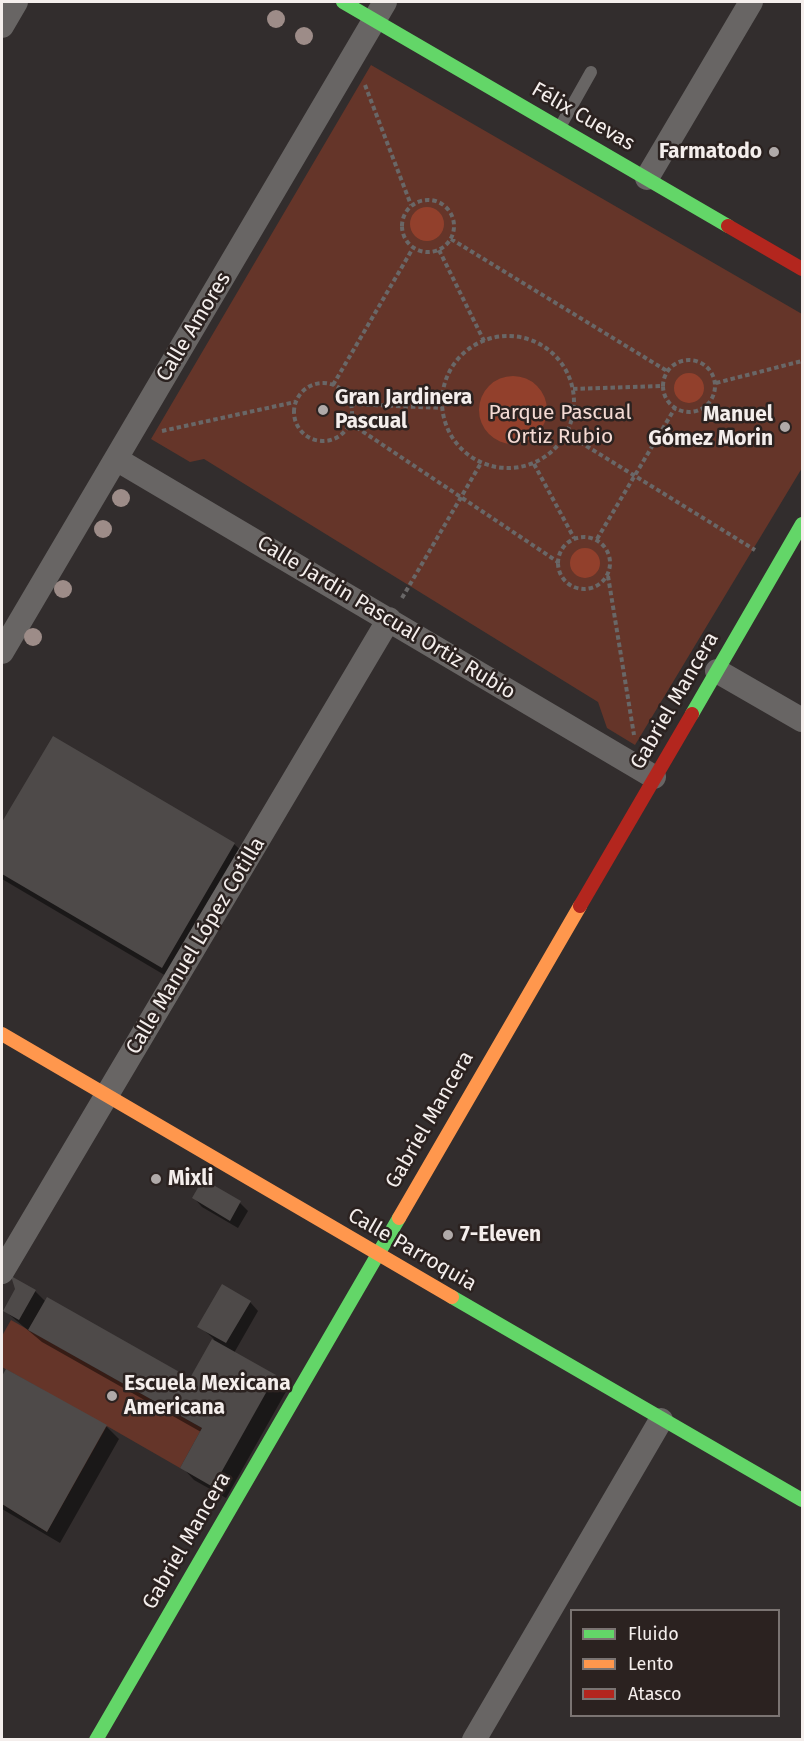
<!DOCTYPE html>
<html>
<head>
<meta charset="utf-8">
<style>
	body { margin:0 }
	#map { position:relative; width:804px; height:1741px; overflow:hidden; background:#322d2d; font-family:"Fira Sans",sans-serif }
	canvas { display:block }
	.frame { position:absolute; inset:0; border:3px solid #f4eeec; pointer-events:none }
	.legend { position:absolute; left:570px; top:1609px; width:210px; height:108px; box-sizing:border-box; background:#2b2220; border:2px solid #7b7472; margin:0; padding:8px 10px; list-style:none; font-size:18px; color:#f4eeec }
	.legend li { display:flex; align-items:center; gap:12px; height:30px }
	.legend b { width:30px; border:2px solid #7b7472 }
</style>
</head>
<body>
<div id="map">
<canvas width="804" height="1741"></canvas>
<div class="frame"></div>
<ul class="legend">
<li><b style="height:8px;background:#63d668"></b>Fluido</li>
<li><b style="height:8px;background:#ff974d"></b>Lento</li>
<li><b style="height:8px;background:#b3261e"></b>Atasco</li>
</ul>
</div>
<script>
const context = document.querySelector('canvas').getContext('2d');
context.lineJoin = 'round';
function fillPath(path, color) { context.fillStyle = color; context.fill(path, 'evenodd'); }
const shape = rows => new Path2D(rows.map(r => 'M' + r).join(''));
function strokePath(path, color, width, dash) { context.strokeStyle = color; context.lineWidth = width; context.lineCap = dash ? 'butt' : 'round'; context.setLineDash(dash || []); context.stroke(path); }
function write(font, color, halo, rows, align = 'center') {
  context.font = font + ' "Fira Sans",sans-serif'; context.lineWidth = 5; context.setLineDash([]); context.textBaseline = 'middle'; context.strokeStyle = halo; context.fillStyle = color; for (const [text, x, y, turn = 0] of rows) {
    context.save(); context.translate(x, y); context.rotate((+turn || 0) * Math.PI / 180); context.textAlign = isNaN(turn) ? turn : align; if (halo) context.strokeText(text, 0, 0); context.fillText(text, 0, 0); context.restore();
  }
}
fillPath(shape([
	[371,65,802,314,802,468,635,745,607,728,598,702,204,459,190,462,151,439],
	[11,1320,202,1428,180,1468,107,1426,47,1532,2,1504,2,1464,43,1390,2,1367,2,1336]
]), '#653529');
fillPath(shape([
	'410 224a17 17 0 1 1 34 0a17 17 0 1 1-34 0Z',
	'674 388a15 15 0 1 1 30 0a15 15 0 1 1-30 0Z',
	'479 410a34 34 0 1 1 68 0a34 34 0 1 1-68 0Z',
	'570 563a15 15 0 1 1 30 0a15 15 0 1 1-30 0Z'
]), '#92402c');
fillPath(shape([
	[53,738,234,844,251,860,178,983,2,879,2,825],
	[194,1198,240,1203,248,1211,238,1228,202,1207],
	[35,1291,46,1302,191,1380,214,1339,199,1326,250,1302,258,1311,234,1353,275,1376,288,1388,226,1498,194,1480,182,1467,201,1432,42,1342,5,1311],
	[6,1371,106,1426,119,1439,60,1543,2,1509,2,1379]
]), '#0007');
fillPath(shape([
	[53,736,235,843,162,968,2,874,2,822],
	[203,1179,241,1201,230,1221,192,1198],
	[11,1276,36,1290,19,1320,3,1311,15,1289],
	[222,1284,251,1301,226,1343,197,1327],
	[47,1297,190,1378,212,1339,276,1375,213,1487,180,1468,202,1428,28,1330],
	[6,1369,107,1425,47,1532,2,1504,2,1376]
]), '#4e4a49');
strokePath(shape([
	[365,85,411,205],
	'402 226a26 26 0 1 1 52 0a26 26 0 1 1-52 0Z',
	[451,239,667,371],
	[439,250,484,341],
	'442 402a66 66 0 1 1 132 0a66 66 0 1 1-132 0Z',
	'663 386a26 26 0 1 1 52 0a26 26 0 1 1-52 0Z',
	'294 412a29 29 0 1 1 58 0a29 29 0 1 1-58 0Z',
	[716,383,802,361],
	[333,385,413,248],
	[573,389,663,386],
	[351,404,442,408],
	[350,423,558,562],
	[162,431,295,402],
	[567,434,755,550],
	[534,464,574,538],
	'558 563a26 26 0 1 1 52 0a26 26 0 1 1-52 0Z',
	[597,539,675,408],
	[608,576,634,735],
	[402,598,481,463]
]), '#696767', 4, [4.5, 3]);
strokePath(shape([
	[560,127,591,72]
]), '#686564', 12);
strokePath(shape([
	[2,26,16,2],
	[647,178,751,2],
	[116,459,654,777],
	[2,652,385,2],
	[717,671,802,720],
	[2,1272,389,619],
	[474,1740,661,1420]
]), '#686564', 24);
strokePath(shape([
	[343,2,728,226],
	[692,714,802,524],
	[452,1297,802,1500],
	[96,1740,399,1218]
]), '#63d668', 14);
strokePath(shape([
	[2,1034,452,1297],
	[399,1218,580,906]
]), '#ff974d', 14);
strokePath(shape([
	[728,226,802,269],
	[580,906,692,714]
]), '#b3261e', 14);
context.fillStyle = '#9d8c88';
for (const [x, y] of [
	[276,19],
	[304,36],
	[121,498],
	[103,529],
	[63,589],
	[33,637]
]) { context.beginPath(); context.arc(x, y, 9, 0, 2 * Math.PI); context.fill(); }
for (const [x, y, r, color] of [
	[774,152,6,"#b0aaa9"],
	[323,410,6,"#b0aaa9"],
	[785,427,6,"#b0aaa9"],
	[156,1179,6,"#b0aaa9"],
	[448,1235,6,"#b0aaa9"],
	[112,1396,6,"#b0aaa9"]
]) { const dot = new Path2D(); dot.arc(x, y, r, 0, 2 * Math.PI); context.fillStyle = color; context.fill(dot); strokePath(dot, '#2b2220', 2); }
write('21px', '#f4eeec', '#2b2220', [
	["Félix Cuevas",583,117,30],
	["Calle Amores",194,327,-59],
	["Calle Jardin Pascual Ortiz Rubio",386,618,31],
	["Gabriel Mancera",675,701,-60],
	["Calle Manuel López Cotilla",196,946,-59],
	["Gabriel Mancera",430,1120,-60],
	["Calle Parroquia",412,1250,30],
	["Gabriel Mancera",187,1541,-60]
]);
write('bold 21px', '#f4eeec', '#2b2220', [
	["Farmatodo",762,152,"right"],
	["Gran Jardinera",335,398],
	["Pascual",335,422],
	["Manuel",773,415,"right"],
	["Gómez Morin",773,439,"right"],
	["Mixli",168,1179],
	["7-Eleven",460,1235],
	["Escuela Mexicana",124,1384],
	["Americana",124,1408]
], 'left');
write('21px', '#f4dad3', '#2b2220', [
	["Parque Pascual",560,413],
	["Ortiz Rubio",560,437]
]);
</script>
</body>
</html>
